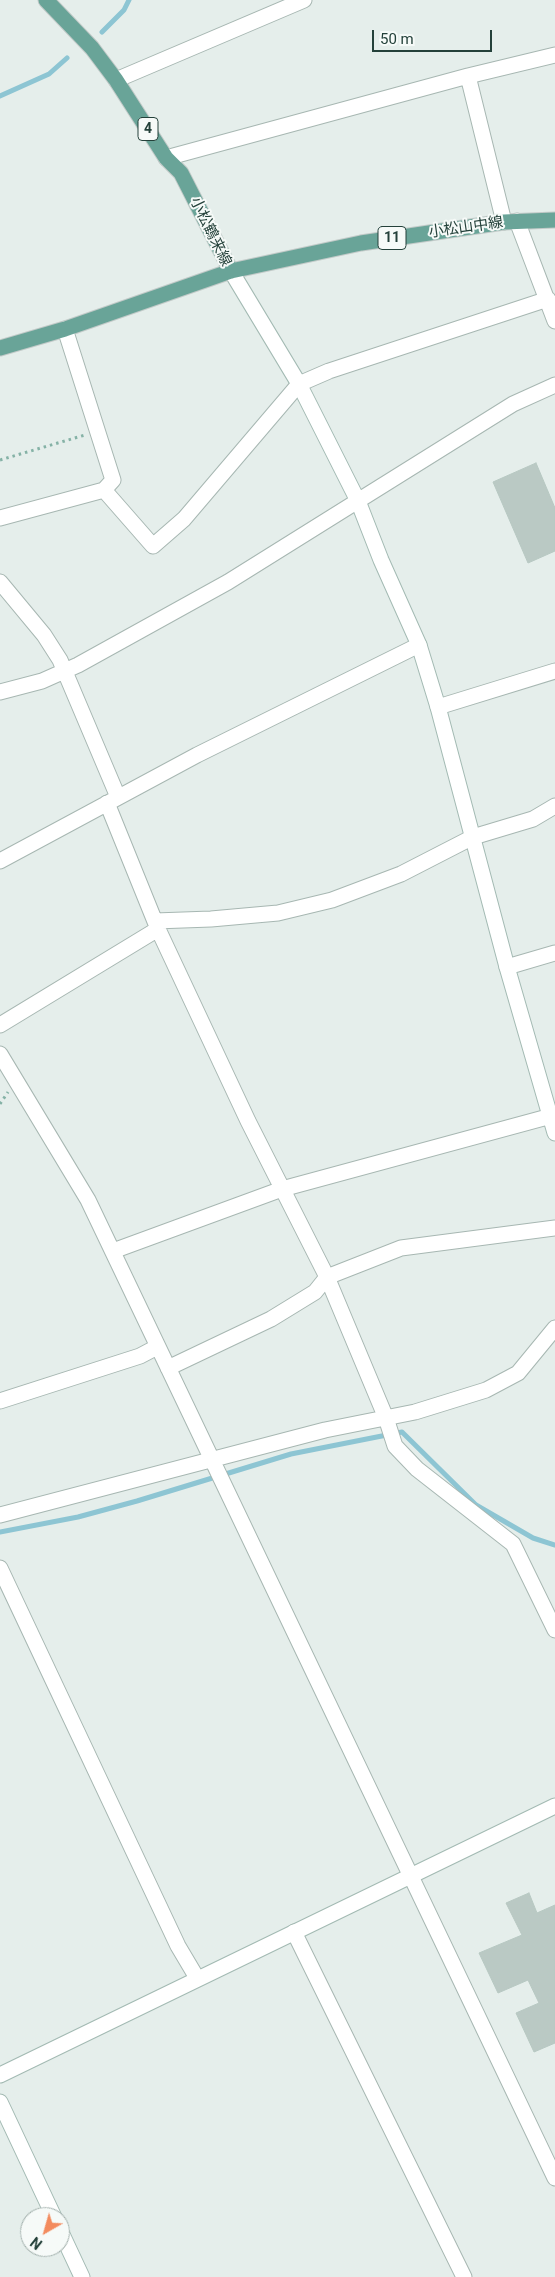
<!DOCTYPE html>
<html>
<head>
<meta charset="utf-8">
<style>
	body { margin:0 }
	#map { position:relative; width:555px; height:2277px; overflow:hidden; background:#e5eeeb; font-family:Roboto,sans-serif }
	canvas { display:block }
	.north { position:absolute; left:20px; top:2207px; width:50px; height:50px; box-sizing:border-box; background:#f6faf8; border:1px solid #a2b0ac; border-radius:50%; rotate:218deg; font-size:14px; font-weight:700; line-height:20px; text-align:center; color:#24413a }
	.north::after { content:''; display:block; margin:auto; width:18px; height:22px; background:#f38b5e; clip-path:polygon(50% 0,100% 100%,50% 72%,0 100%) }
	.scale { position:absolute; left:372px; top:30px; width:120px; height:22px; box-sizing:border-box; border:2px solid #24413a; border-top:0; padding-left:6px; font-size:15px; line-height:18px; white-space:nowrap; color:#24413a; -webkit-text-stroke:4px #f6faf8; paint-order:stroke }
</style>
</head>
<body>
<div id="map">
<canvas width="555" height="2277"></canvas>
<div class="north">N</div>
<div class="scale">50 m</div>
</div>
<script>
const context = document.querySelector('canvas').getContext('2d');
context.lineJoin = 'round';
const shape = rows => new Path2D(rows.map(r => 'M' + r).join(''));
function strokePath(path, color, width, dash) { context.strokeStyle = color; context.lineWidth = width; context.lineCap = dash ? 'butt' : 'round'; context.setLineDash(dash || []); context.stroke(path); }
function fillPath(path, color) { context.fillStyle = color; context.fill(path, 'evenodd'); }
function write(font, color, halo, rows, align = 'center') {
  context.font = font + ' Roboto,"Noto Sans JP",sans-serif'; context.lineWidth = 4; context.setLineDash([]); context.textBaseline = 'middle'; context.strokeStyle = halo; context.fillStyle = color; for (const [text, x, y, turn = 0] of rows) {
    context.save(); context.translate(x, y); context.rotate((+turn || 0) * Math.PI / 180); context.textAlign = isNaN(turn) ? turn : align; if (halo) context.strokeText(text, 0, 0); context.fillText(text, 0, 0); context.restore();
  }
}
strokePath(shape([
	[102,32,124,10,129,0],
	[0,96,49,74,67,58],
	[0,1532,78,1517,137,1501,291,1454,402,1432,476,1505,533,1538,555,1545]
]), '#8dc5d3', 5);
const building = shape([
	[536,463,555,508,555,551,528,563,493,482,536,463],
	[529,1893,537,1913,555,1905,555,2043,534,2052,516,2013,539,2003,528,1980,498,1993,479,1953,522,1935,506,1903,529,1893]
]);
fillPath(building, '#bac9c4');
strokePath(building, '#b7c8c2', 1);
const street = shape([
	[468,76,504,222],
	[116,80,304,0],
	[166,158,468,76,555,55],
	[517,221,555,321],
	[104,490,153,546,184,519,299,384,329,371,548,299],
	[0,518,104,490,113,480,65,329],
	[0,582,44,635,60,660,118,797],
	[0,692,42,681,78,665,228,582,513,404,555,385],
	[438,707,555,671],
	[107,803,158,929,248,1121,327,1277,386,1418,395,1446,417,1469,513,1544,555,1630],
	[0,861,197,755,419,645],
	[155,921,211,919,278,913,332,900,401,874,473,837,533,819,555,806],
	[507,967,555,953],
	[0,1025,158,929],
	[0,1054,88,1200,555,2178],
	[113,1251,282,1189,555,1115],
	[168,1368,271,1319,315,1292,327,1277,401,1248,555,1228],
	[0,1401,140,1356,157,1347],
	[0,1515,325,1430,415,1412,486,1390,518,1373,555,1328],
	[0,1568,178,1946,197,1978],
	[294,1932,464,2277]
]);
const secondary = shape([
	[231,271,299,384,358,501,381,560,419,645,438,707,507,967,555,1133],
	[0,2075,555,1806],
	[0,2102,54,2217],
	[60,2230,82,2277]
]);
const primary = shape([
	[46,0,92,48,116,80,166,158,181,173,231,271],
	[0,348,65,329,231,271,361,243,504,222,555,220]
]);
strokePath(street, '#a7b7b2', 17);
strokePath(secondary, '#a3bab3', 17);
strokePath(primary, '#c2cac8', 17);
strokePath(shape([
	[0,460,85,435],
	[0,1104,8,1092]
]), '#85b2a6', 3, [2.5, 4]);
strokePath(street, '#fff', 15);
strokePath(secondary, '#fff', 15);
strokePath(primary, '#69a498', 15);
for (const [x, y, w] of [
	[148,129,20],
	[392,238,28]
]) { const box = new Path2D(); box.roundRect(x - w / 2, y - 11.5, w, 23, 4); context.fillStyle = '#f6faf8'; context.fill(box); strokePath(box, '#24413a', 1); }
write('bold 14px', '#24413a', null, [
	["4",148,129],
	["11",392,238]
]);
write('15px', '#24413a', '#f6faf8', [
	["小松山中線",466,228,-8],
	["小松鶴来線",210,232,64]
]);
</script>
</body>
</html>
